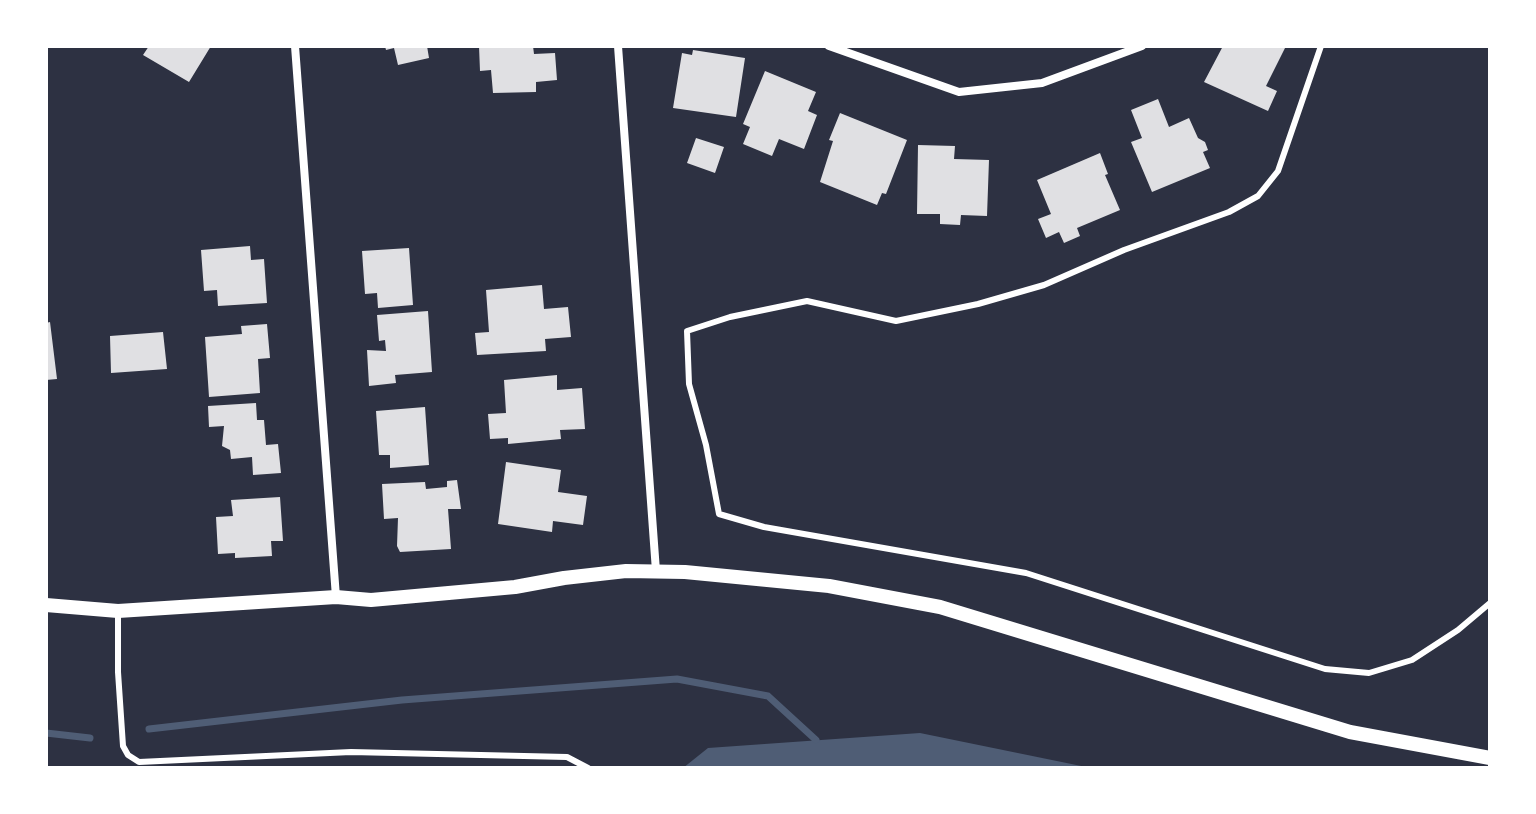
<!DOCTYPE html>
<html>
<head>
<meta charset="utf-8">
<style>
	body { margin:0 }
	#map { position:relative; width:1536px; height:814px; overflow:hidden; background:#2d3142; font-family:"PT Sans Narrow",sans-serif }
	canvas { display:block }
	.frame { position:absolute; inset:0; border:48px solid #fff; pointer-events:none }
</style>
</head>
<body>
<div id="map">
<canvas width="1536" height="814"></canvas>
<div class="frame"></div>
</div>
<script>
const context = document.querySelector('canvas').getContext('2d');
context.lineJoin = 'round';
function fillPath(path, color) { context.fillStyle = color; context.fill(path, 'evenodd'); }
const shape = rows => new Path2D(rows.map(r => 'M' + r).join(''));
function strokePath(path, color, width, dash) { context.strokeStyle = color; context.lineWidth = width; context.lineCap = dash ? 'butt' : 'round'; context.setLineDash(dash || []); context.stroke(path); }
fillPath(shape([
	[920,733,1091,768,683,768,708,748]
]), '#4f5d75');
strokePath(shape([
	[149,729,402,700,677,679,768,696,816,740],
	[46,733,90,738]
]), '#4f5d75', 7);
fillPath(shape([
	[149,46,211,46,189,82,143,55],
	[385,46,427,46,429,58,398,65,394,48,386,50],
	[479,46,533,46,534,54,555,53,557,80,536,82,536,92,493,93,491,70,480,71],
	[1223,46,1281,46,1285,48,1266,86,1277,91,1268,111,1204,82],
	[693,50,745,58,736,117,673,108,682,53,692,55],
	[765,71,816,92,808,111,817,115,804,149,779,139,772,156,743,144,750,127,743,124],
	[1158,99,1169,127,1189,118,1198,138,1205,142,1208,150,1203,152,1210,168,1152,192,1131,142,1142,138,1131,110],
	[840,113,907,140,886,194,882,193,877,205,820,182,833,141,829,140],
	[696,138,724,147,715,173,687,163],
	[918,145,955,146,954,159,989,160,987,216,961,215,960,225,940,224,940,214,917,214],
	[1100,153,1108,174,1105,175,1120,210,1077,228,1080,236,1064,243,1059,232,1046,238,1038,219,1051,214,1037,180],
	[250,246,251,260,264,259,267,303,218,306,217,290,204,291,201,250],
	[409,248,413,305,378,308,377,293,365,294,362,251],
	[542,285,544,309,568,307,571,337,545,339,546,351,477,355,475,333,489,332,486,290],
	[428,311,432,372,395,375,396,383,369,386,367,350,386,351,385,340,379,341,377,315],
	[50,322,57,379,46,380,46,323],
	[267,324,270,358,258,359,260,393,209,397,205,337,242,334,241,326],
	[163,332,167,369,111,373,110,336],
	[557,375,557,390,582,388,585,429,560,430,561,439,508,444,508,438,490,439,488,414,506,413,504,380],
	[256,403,257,420,264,420,266,445,278,444,281,473,253,475,252,457,231,459,230,450,222,446,224,426,209,427,208,406],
	[425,407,429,465,390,468,390,455,379,455,376,411],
	[506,462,561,470,558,492,587,496,583,525,553,521,552,532,498,524],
	[457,480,461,509,448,509,451,549,400,552,397,546,398,518,384,519,382,484,425,482,426,489,447,487,447,481],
	[280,497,283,541,271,541,272,556,235,558,235,553,218,554,216,517,233,516,231,500]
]), '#e0e0e3');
strokePath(shape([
	[1321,46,1278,171,1258,196,1229,212,1124,250,1044,285,978,304,896,321,807,301,730,317,687,331,689,384,706,445,719,514,764,527,1026,573,1325,669,1369,673,1412,660,1458,630,1490,603],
	[118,611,118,672,123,746,128,755,139,762,351,752,567,757,588,768]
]), '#fff', 6);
strokePath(shape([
	[295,46,336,597],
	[618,46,656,571],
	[829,46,959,92,1042,83,1142,46]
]), '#fff', 8);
strokePath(shape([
	[46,605,118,611,336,597,371,600,515,587,564,578,626,571,685,572,829,586,940,607,1350,732,1490,758]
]), '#fff', 14);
</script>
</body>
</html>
